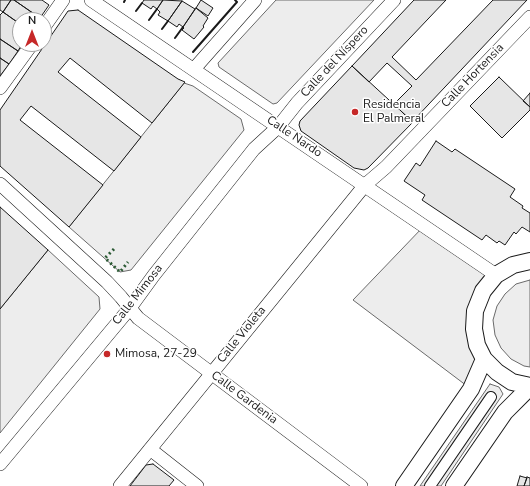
<!DOCTYPE html>
<html>
<head>
<meta charset="utf-8">
<style>
	body { margin:0 }
	#map { position:relative; width:530px; height:486px; overflow:hidden; background:#fff; font-family:"Nunito Sans",sans-serif }
	canvas { display:block }
	.north { position:absolute; left:12px; top:12px; width:40px; height:40px; box-sizing:border-box; background:#fff; border:1px solid #a3a3a3; border-radius:50%; rotate:0deg; font-size:11px; font-weight:700; line-height:16px; text-align:center; color:#1a1a1a }
	.north::after { content:''; display:block; margin:auto; width:14px; height:18px; background:#c62828; clip-path:polygon(50% 0,100% 100%,50% 72%,0 100%) }
</style>
</head>
<body>
<div id="map">
<canvas width="530" height="486"></canvas>
<div class="north">N</div>
</div>
<script>
const context = document.querySelector('canvas').getContext('2d');
context.lineJoin = 'round';
function fillPath(path, color) { context.fillStyle = color; context.fill(path, 'evenodd'); }
const shape = rows => new Path2D(rows.map(r => 'M' + r).join(''));
function strokePath(path, color, width, dash) { context.strokeStyle = color; context.lineWidth = width; context.lineCap = dash ? 'butt' : 'round'; context.setLineDash(dash || []); context.stroke(path); }
function write(font, color, halo, rows, align = 'center') {
  context.font = font + ' "Nunito Sans",sans-serif'; context.lineWidth = 3; context.setLineDash([]); context.textBaseline = 'middle'; context.strokeStyle = halo; context.fillStyle = color; for (const [text, x, y, turn = 0] of rows) {
    context.save(); context.translate(x, y); context.rotate((+turn || 0) * Math.PI / 180); context.textAlign = isNaN(turn) ? turn : align; if (halo) context.strokeText(text, 0, 0); context.fillText(text, 0, 0); context.restore();
  }
}
const built = shape([
	[276,0,374,0,277,103,273,104,219,67,218,63,276,0],
	[184,83,193,86,241,119,244,130,131,270,120,272,69,227,184,83],
	[424,226,496,275,483,291,471,389,353,300,424,226],
	[48,250,99,297,100,309,0,433,0,309,48,250],
	[530,280,530,367,524,366,511,359,501,348,495,335,493,320,497,306,505,294,516,284,530,280],
	[490,384,499,387,503,394,441,486,420,486,490,384]
]);
fillPath(built, '#ededed');
strokePath(built, '#6a6a6a', 1);
const building = shape([
	[0,0,11,0,3,12,0,10,0,0],
	[11,0,14,0,40,18,39,20,20,20,20,24,3,12,11,0],
	[14,0,42,0,49,5,40,18,14,0],
	[144,0,163,0,157,9,153,6,151,9,142,3,144,0],
	[163,0,182,1,168,21,158,15,160,12,157,9,163,0],
	[201,0,213,8,208,16,196,8,201,0],
	[414,0,446,0,392,57,416,80,493,0,527,0,412,122,394,104,412,86,387,63,369,82,352,66,414,0],
	[182,1,195,9,183,27,179,24,177,27,168,21,182,1],
	[196,8,208,18,203,26,204,27,194,39,182,30,184,28,183,27,196,8],
	[78,10,178,79,185,82,152,123,70,58,58,72,141,137,114,171,31,106,20,120,103,185,69,227,0,166,0,110,68,11,78,10],
	[3,12,20,24,20,44,22,44,18,51,0,39,0,15,3,12],
	[0,39,18,51,9,64,0,58,0,39],
	[0,58,9,64,0,76,0,58],
	[352,66,413,122,368,168,364,170,354,168,301,131,299,125,300,121,352,66],
	[499,77,530,107,530,110,502,138,470,106,499,77],
	[530,93,530,107,523,101,530,93],
	[436,141,452,152,455,149,515,189,510,197,523,206,522,208,530,213,530,232,522,227,516,234,514,232,505,245,499,241,497,243,486,235,482,240,422,200,425,195,404,181,416,163,420,166,436,141],
	[0,207,48,250,0,309,0,207],
	[153,464,174,480,169,486,130,486,146,465,153,464],
	[520,476,527,478,524,486,517,486,520,476],
	[527,477,530,478,530,486,524,486,527,477]
]);
fillPath(building, '#e6e6e6');
strokePath(building, '#1a1a1a', 1);
const pedestrian = shape([
	[430,486,491,397]
]);
const minor = shape([
	[91,0,496,275],
	[44,27,63,0],
	[194,69,255,0],
	[0,88,32,44],
	[0,184,107,282,121,297,138,318,361,486],
	[150,449,197,486],
	[0,464,130,308,154,275,254,149,278,127,297,103,394,0],
	[120,486,365,185,386,167,530,17]
]);
const tertiary = shape([
	[530,261,513,265,496,275,483,291,475,311,474,329,477,345,484,359,497,372,512,382,530,386],
	[404,486,471,389,484,359],
	[454,486,505,412,530,387]
]);
strokePath(pedestrian, '#1a1a1a', 12);
strokePath(minor, '#1a1a1a', 14);
strokePath(tertiary, '#1a1a1a', 18);
strokePath(pedestrian, '#fff', 10);
strokePath(minor, '#fff', 13);
strokePath(tertiary, '#fff', 16);
strokePath(shape([
	[114,249,105,258,120,272,128,262]
]), '#2b5a34', 3, [2, 3]);
strokePath(shape([
	[124,2,125,0],
	[136,11,142,3],
	[149,20,157,9],
	[162,29,168,21],
	[175,38,183,27],
	[193,52,237,2,235,0]
]), '#1a1a1a', 2);
for (const [x, y, r, color] of [
	[355,112,4,"#c62828"],
	[107,354,4,"#c62828"]
]) { const dot = new Path2D(); dot.arc(x, y, r, 0, 2 * Math.PI); context.fillStyle = color; context.fill(dot); strokePath(dot, '#fff', 1.5); }
write('12px', '#1a1a1a', '#fff', [
	["Calle del Níspero",335,62,-47],
	["Calle Hortensia",473,76,-46],
	["Calle Nardo",294,137,34],
	["Calle Mimosa",138,295,-52],
	["Calle Violeta",242,335,-51],
	["Calle Gardenia",244,398,37]
]);
write('12px', '#1a1a1a', '#fff', [
	["Residencia",363,105],
	["El Palmeral",363,119],
	["Mimosa, 27-29",115,354]
], 'left');
</script>
</body>
</html>
